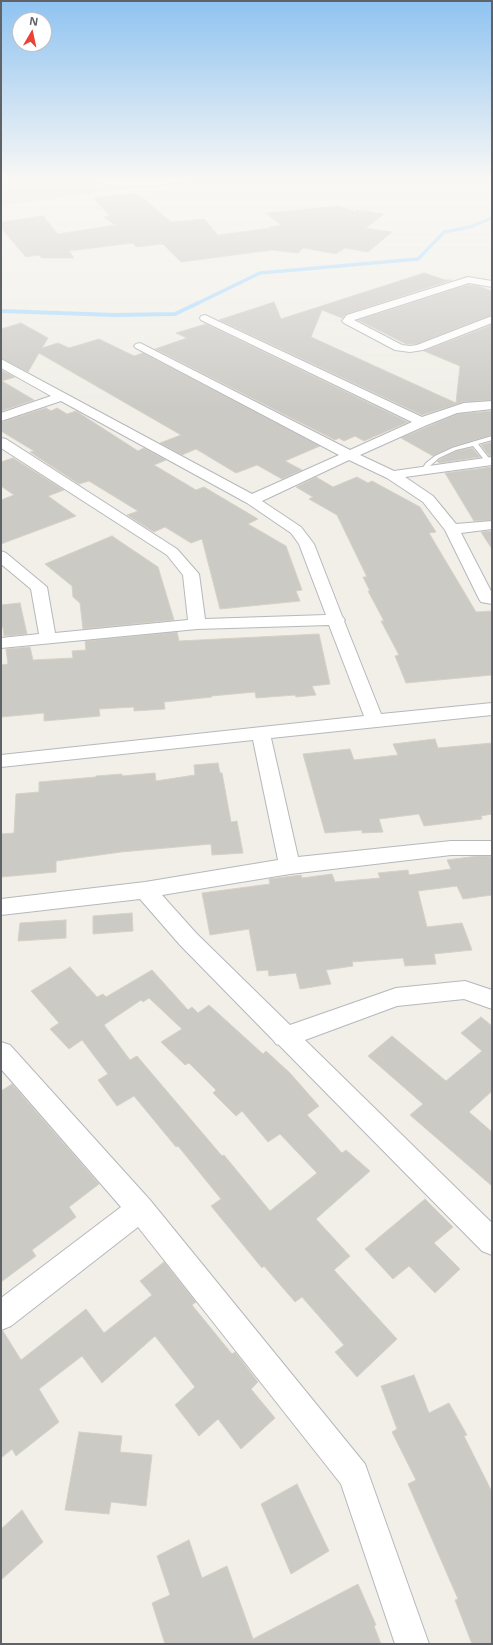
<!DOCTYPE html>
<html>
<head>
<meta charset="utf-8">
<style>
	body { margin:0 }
	#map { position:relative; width:493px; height:1645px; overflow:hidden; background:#f1efe8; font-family:"Noto Sans",sans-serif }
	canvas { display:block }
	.frame { position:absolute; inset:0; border:2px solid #5f6368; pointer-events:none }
	.north { position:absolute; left:12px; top:12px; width:40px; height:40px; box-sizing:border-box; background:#fff; border:1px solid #bfc1c3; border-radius:50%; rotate:9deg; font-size:11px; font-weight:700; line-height:16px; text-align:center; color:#5f6368 }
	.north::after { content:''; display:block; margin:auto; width:14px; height:18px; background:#ea4335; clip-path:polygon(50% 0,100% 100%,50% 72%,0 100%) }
</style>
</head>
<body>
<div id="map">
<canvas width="493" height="1645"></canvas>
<div class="frame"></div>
<div class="north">N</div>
</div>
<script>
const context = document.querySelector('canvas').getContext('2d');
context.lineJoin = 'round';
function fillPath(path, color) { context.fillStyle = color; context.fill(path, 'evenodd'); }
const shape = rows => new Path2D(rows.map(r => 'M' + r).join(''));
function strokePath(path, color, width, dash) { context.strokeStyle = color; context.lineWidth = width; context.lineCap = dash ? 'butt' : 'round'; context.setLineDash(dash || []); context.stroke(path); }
fillPath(shape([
	[1,178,76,178,125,189,1,206]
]), '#e1ded6');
strokePath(shape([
	[196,304,260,273,418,259,444,232,470,227,492,218]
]), '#aadaff', 3.5);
strokePath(shape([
	[1,311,115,315,175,314,198,303]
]), '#aadaff', 4);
const building = shape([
	[137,193,171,222,204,219,218,235,271,228,269,227,281,225,266,213,339,206,355,212,357,210,384,214,366,228,392,232,368,252,345,248,336,254,303,248,298,253,272,250,181,262,163,244,136,247,133,243,69,251,74,258,42,258,39,255,26,257,1,228,1,222,43,216,58,234,115,225,104,217,110,216,93,198,137,193],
	[424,273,445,280,452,280,347,314,342,318,322,310,311,337,456,403,460,366,424,351,492,325,492,400,464,402,422,415,219,320,274,302,281,319,424,273],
	[467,285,478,286,492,291,492,315,417,344,406,344,358,320,467,285],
	[21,323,48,338,42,348,58,343,69,348,99,339,134,356,143,353,320,446,285,461,302,470,282,479,257,465,236,473,196,449,182,455,160,443,181,435,39,353,28,372,1,358,1,329,21,323],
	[206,324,408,422,364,441,355,436,344,441,339,438,335,440,155,349,187,338,176,333,206,324],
	[1,370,15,377,2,381,34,400,1,411,1,370],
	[46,408,51,411,57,408,67,414,76,411,138,451,144,448,166,460,154,465,196,490,204,487,258,519,248,524,286,546,302,590,296,591,300,601,220,609,202,539,191,543,165,527,154,532,127,515,138,511,89,481,79,484,30,452,34,451,1,431,1,422,46,408],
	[492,411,492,435,452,447,433,456,401,438,457,414,492,411],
	[492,442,492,456,489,456,481,445,492,442],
	[472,448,480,457,439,463,437,461,456,451,472,448],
	[13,458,64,490,48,496,76,516,1,544,1,500,14,495,1,486,1,462,13,458],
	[492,467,492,520,474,521,445,473,492,467],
	[316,477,333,487,357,477,368,483,372,481,420,507,436,532,429,533,476,612,492,611,492,675,406,683,395,656,399,655,381,621,384,621,368,591,370,591,363,577,367,577,337,515,309,499,313,497,296,487,316,477],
	[492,531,492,549,481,532,492,531],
	[112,536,158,567,174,620,83,629,80,603,73,597,72,586,45,564,112,536],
	[20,603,27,634,4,636,3,627,1,627,1,605,20,603],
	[177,632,179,641,319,634,330,684,312,686,316,695,296,697,295,695,256,698,255,692,211,696,212,697,164,702,165,709,134,711,134,707,99,709,100,716,67,719,44,721,44,713,1,717,1,665,8,664,6,649,30,647,33,660,73,658,72,651,86,650,85,641,177,632],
	[435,739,438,748,492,743,492,814,481,816,482,819,424,826,419,814,379,819,383,832,362,833,362,830,325,833,303,754,350,749,354,760,398,755,393,744,435,739],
	[218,763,220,773,222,773,231,822,237,821,243,853,212,855,211,844,121,852,56,861,56,872,1,877,1,834,14,833,16,794,39,792,39,782,96,777,96,776,122,774,122,776,155,773,156,781,195,775,194,765,218,763],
	[478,856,492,856,492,895,463,899,457,886,418,891,427,927,462,923,472,950,434,954,436,964,405,966,403,958,352,962,353,966,326,970,331,984,300,989,296,973,269,976,268,970,257,971,249,929,210,935,202,893,270,884,269,879,301,875,302,878,332,874,335,882,380,878,378,873,408,870,409,875,451,869,447,860,478,856],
	[132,913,133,931,93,934,93,916,132,913],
	[66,920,66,938,18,941,20,923,66,920],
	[70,967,97,997,103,994,106,997,152,970,188,1010,192,1007,198,1013,209,1005,263,1054,266,1051,290,1073,319,1106,307,1115,342,1153,346,1150,370,1171,316,1219,350,1256,334,1270,397,1339,357,1377,335,1352,344,1345,302,1297,295,1302,264,1266,262,1268,211,1206,221,1199,178,1146,176,1147,134,1096,117,1106,98,1080,108,1074,82,1040,69,1049,50,1029,59,1023,31,991,70,967],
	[149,998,182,1029,161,1042,185,1065,189,1063,216,1090,213,1093,236,1116,242,1111,268,1142,280,1134,317,1173,270,1211,224,1155,222,1156,137,1056,130,1060,104,1025,141,1000,143,1002,149,998],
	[481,1017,492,1026,492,1091,469,1112,492,1132,492,1186,410,1115,423,1104,368,1056,392,1036,446,1081,482,1051,461,1033,481,1017],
	[12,1084,99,1184,69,1207,76,1217,32,1250,36,1256,1,1282,1,1091,12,1084],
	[425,1199,453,1227,434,1243,460,1269,435,1293,409,1266,393,1279,365,1249,425,1199],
	[164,1262,196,1302,192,1305,232,1354,235,1352,258,1382,251,1389,275,1418,241,1449,218,1419,199,1436,175,1405,195,1387,155,1336,102,1383,82,1356,39,1389,59,1422,16,1456,12,1449,1,1458,1,1331,3,1331,21,1360,86,1309,104,1333,152,1295,140,1281,164,1262],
	[414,1375,429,1413,449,1403,467,1435,464,1436,492,1492,492,1644,472,1644,455,1600,458,1599,408,1484,416,1480,392,1432,397,1429,381,1386,414,1375],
	[79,1432,122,1436,120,1452,152,1455,146,1506,111,1502,109,1514,65,1510,79,1432],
	[297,1484,329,1551,291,1574,261,1504,297,1484],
	[22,1510,43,1542,1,1580,1,1529,22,1510],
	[189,1540,202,1578,227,1566,253,1639,358,1584,376,1625,374,1626,381,1644,165,1644,152,1603,170,1595,157,1556,189,1540]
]);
fillPath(building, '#cccac5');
strokePath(building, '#d6d1c6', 1);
const lane = shape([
	[492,436,492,440,478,444,491,461,490,462,486,462,473,446,456,450,439,458,431,465,427,470,422,469,426,463,435,456,452,448,492,436]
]);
const street = shape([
	[88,178,103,178,123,181,173,178,195,178,191,181,151,186,123,187,92,181,88,178],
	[468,277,492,281,492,287,469,283,354,320,402,345,410,346,417,345,492,316,492,323,423,350,410,352,395,350,344,323,342,321,347,315,468,277],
	[205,315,422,417,464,403,492,401,492,409,457,413,427,425,360,455,394,471,492,457,492,465,405,477,433,496,456,524,492,521,492,529,461,533,492,593,492,604,481,602,479,599,445,530,423,502,387,478,349,460,262,501,301,527,314,544,342,616,345,620,344,621,381,714,492,703,492,715,271,738,298,857,451,841,492,841,492,855,451,855,290,874,162,895,196,933,290,1025,396,988,465,981,492,990,492,1009,464,999,397,1006,305,1040,492,1223,492,1255,482,1251,279,1045,276,1044,273,1040,180,945,140,899,1,915,1,899,145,882,278,860,253,740,1,767,1,755,364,716,329,625,197,629,1,648,1,638,39,634,31,589,1,564,1,551,6,553,47,587,55,633,188,620,183,575,167,555,1,448,1,438,6,439,177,549,199,574,205,619,326,615,299,544,291,533,247,503,61,401,1,421,1,413,51,396,1,368,1,359,252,494,339,455,136,348,134,346,136,344,140,343,350,450,412,422,201,320,200,318,201,316,205,315],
	[1,1042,10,1045,150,1200,365,1464,429,1644,395,1644,341,1484,138,1227,11,1326,1,1330,1,1298,121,1207,1,1069,1,1042]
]);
strokePath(lane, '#b5b8bc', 2);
strokePath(street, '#b5b8bc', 2);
fillPath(lane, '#fff');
fillPath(street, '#fff');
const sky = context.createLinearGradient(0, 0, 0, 408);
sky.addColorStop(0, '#8fc3f1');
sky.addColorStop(0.44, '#f9f8f5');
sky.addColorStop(1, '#f9f8f500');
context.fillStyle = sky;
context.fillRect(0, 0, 493, 408);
</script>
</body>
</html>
